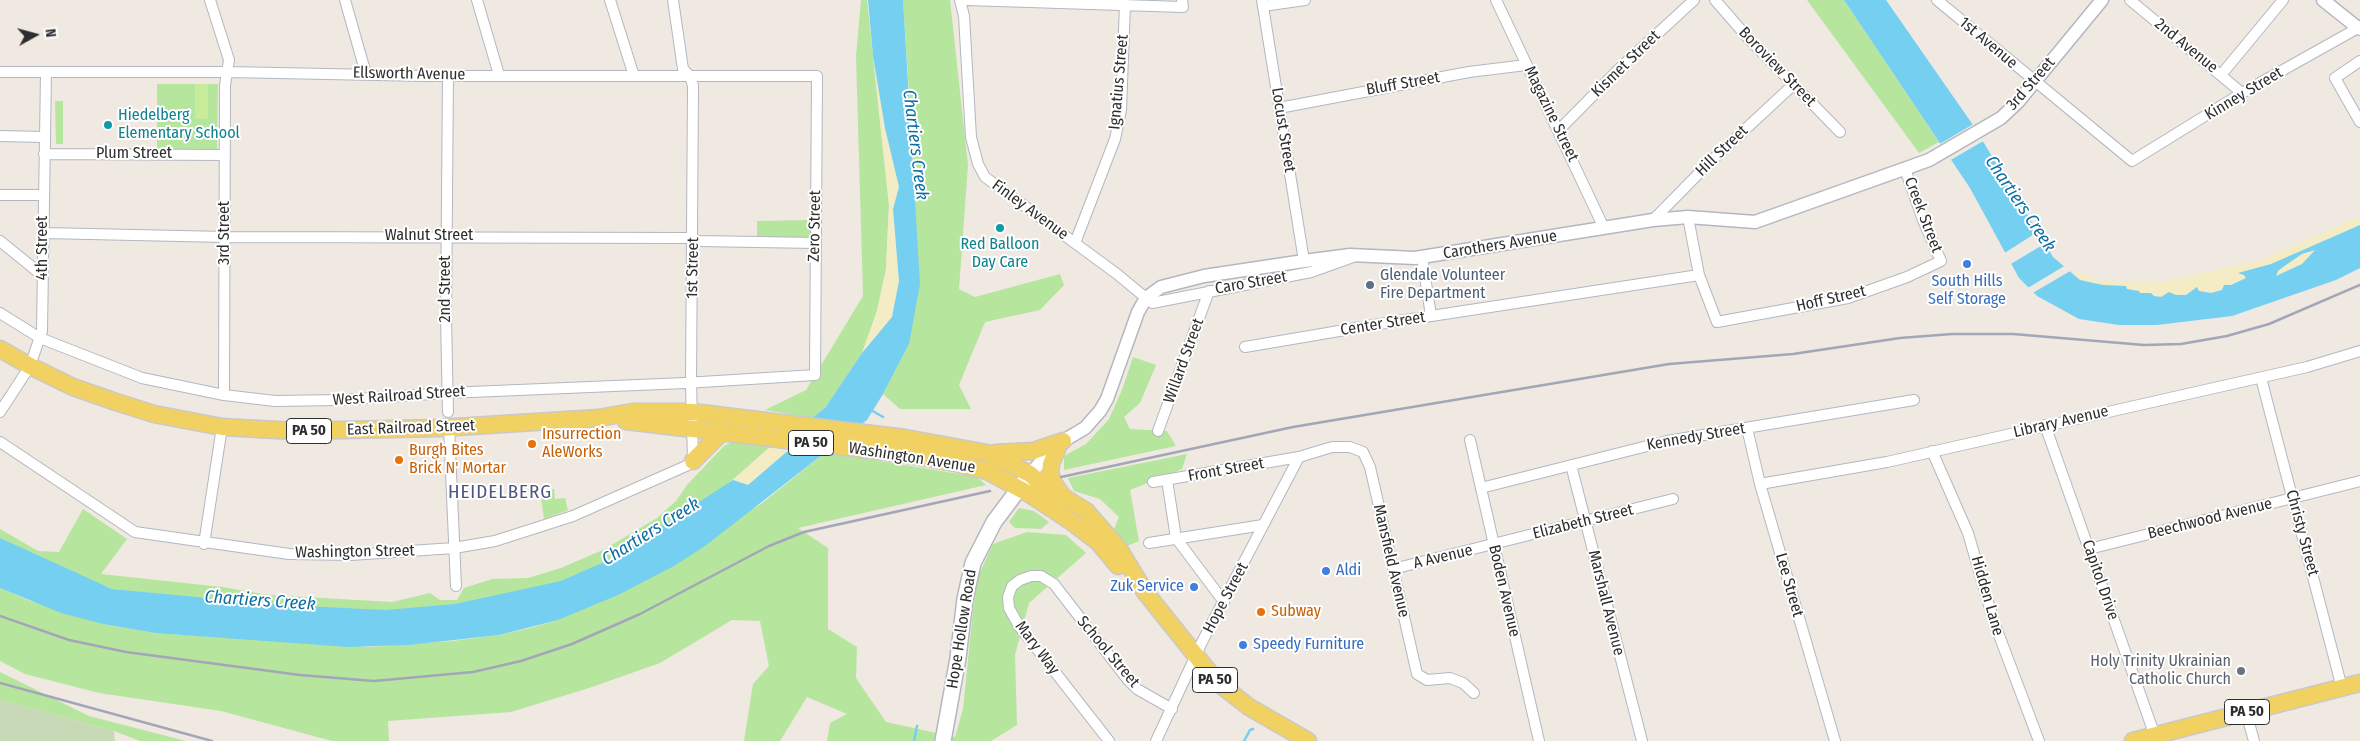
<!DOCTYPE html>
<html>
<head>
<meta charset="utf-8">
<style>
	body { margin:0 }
	#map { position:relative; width:2360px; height:741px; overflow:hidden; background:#efe9e1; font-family:"Fira Sans Condensed",sans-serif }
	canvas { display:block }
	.north { position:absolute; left:10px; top:10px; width:50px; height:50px; -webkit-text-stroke:4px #fff; paint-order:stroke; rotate:83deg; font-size:14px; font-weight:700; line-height:20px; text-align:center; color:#2e2e2e }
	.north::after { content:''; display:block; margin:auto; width:18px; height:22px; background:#2e2e2e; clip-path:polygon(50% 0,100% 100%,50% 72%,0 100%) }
</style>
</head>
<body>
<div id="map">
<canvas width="2360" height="741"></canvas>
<div class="north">N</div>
</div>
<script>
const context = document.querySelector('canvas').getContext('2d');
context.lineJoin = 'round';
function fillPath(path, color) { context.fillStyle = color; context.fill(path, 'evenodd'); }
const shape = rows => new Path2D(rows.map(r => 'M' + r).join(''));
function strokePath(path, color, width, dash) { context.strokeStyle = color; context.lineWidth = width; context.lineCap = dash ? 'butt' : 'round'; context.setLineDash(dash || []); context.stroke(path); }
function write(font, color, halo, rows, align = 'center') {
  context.font = font + ' "Fira Sans Condensed",sans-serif'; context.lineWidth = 4; context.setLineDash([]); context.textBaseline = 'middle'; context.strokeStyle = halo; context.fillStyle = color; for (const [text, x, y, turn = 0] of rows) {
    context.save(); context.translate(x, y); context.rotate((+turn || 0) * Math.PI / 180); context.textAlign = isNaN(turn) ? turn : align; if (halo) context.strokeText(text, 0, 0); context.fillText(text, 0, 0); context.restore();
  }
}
fillPath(shape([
	[861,0,867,0,889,205,886,269,877,311,862,353,825,408,812,418,765,410,806,390,863,296,856,56],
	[903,0,950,0,968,165,959,289,975,297,1060,274,1064,285,1040,310,985,322,959,385,971,409,900,409,883,394,909,344,915,187],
	[1807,0,1844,0,1939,142,1919,153],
	[157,84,218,84,217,151,157,151],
	[55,101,63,101,63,144,56,144],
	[810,220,810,237,757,238,757,221],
	[1133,357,1156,365,1140,403,1124,417,1130,429,1167,431,1176,446,1064,470,1064,456,1086,444,1109,419,1122,390],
	[732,442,770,447,682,524,605,569,518,597,430,614,324,611,112,589,0,541,0,529,38,551,59,552,83,509,127,539,101,574,222,587,269,595,392,602,430,593,440,600,457,600,464,588,492,579,528,578,561,568,605,549,657,518,676,501,687,485,724,446],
	[826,452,977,477,986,485,798,528,828,548,828,629,857,647,856,678,886,722,955,737,963,709,976,581,993,544,1027,532,1066,535,1086,553,1029,603,1015,655,1017,725,991,741,827,741,830,723,847,714,807,697,780,741,744,741,753,684,769,666,760,621,732,620,660,663,589,688,511,712,388,721,389,741,332,741,221,711,99,693,25,674,0,661,0,588,30,601,103,624,155,633,370,647,452,641,499,635,530,628,558,620,761,504],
	[1187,454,1182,469,1130,490,1139,541,1127,546,1114,529,1119,517,1100,499,1074,491,1068,478],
	[554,489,555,499,565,498,568,510,544,519,540,491],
	[1019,508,1034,511,1049,522,1041,529,1015,528,1009,522],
	[0,672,89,716,186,741,140,741,114,731,0,700]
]), '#b6e59e');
fillPath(shape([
	[873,56,885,128,899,187,893,209,899,281,892,317,862,353,877,311,886,269,889,205],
	[2360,216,2360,225,2271,264,2240,273,2246,278,2211,293,2199,291,2186,295,2153,296,2151,293,2140,293,2127,289,2125,286,2103,285,2081,280,2074,274,2078,272,2100,282,2161,282,2262,260],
	[2315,250,2302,264,2276,276,2278,271,2283,267,2302,254],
	[770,447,790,449,748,485,733,480]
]), '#f3ecc5');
fillPath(shape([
	[0,700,114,731,115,741,0,741]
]), '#c8d9b8');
fillPath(shape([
	[195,84,208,84,208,119,195,119]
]), '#c9ec9a');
fillPath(shape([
	[868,0,903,0,920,284,909,344,883,394,867,420,705,546,674,566,618,595,558,620,499,635,409,645,348,647,155,633,103,624,61,613,0,588,0,538,112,589,281,605,386,610,455,604,561,581,609,560,733,480,748,485,790,449,812,418,825,408,862,353,892,317,899,281,893,209,899,187,885,128,873,56],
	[1844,0,1886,0,1973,125,2053,257,2080,280,2103,285,2126,286,2127,289,2139,291,2140,293,2151,293,2154,296,2161,297,2169,292,2176,295,2186,295,2197,287,2199,291,2211,293,2222,290,2224,285,2231,285,2246,278,2244,275,2238,273,2271,264,2360,225,2360,268,2336,280,2232,316,2157,325,2119,325,2079,319,2037,296,2019,278,1970,188],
	[2315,250,2302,264,2276,276,2278,271,2283,267,2302,254]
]), '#75cff0');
fillPath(shape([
	[1975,123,1985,140,1949,161,1938,145],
	[2039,231,2046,243,2009,265,2003,254],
	[2066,265,2072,270,2031,294,2026,289]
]), '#efe9e1');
strokePath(shape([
	[871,410,883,417],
	[914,741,917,726],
	[1244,741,1250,730,1253,729]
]), '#75cff0', 2.5);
const minor = shape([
	[210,0,229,60,225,85,224,395],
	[345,0,366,74],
	[477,0,499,75],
	[610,0,634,76],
	[960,0,964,16,971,137,978,164,985,177,1117,274,1152,303,1311,272,1353,257],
	[967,0,1183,7,1182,0],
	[1262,0,1304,261],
	[1496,0,1604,228],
	[1715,0,1748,38,1840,132],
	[1937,0,2132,161,2242,93,2358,28,2360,30],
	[2130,0,2242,93],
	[1263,6,1305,0],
	[2360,61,2335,78,2360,122],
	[0,72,228,72,426,76,817,76,815,375,685,383,447,393,340,400,275,401,224,395,142,378,40,338,0,313],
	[2221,75,2283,0],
	[1279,108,1469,72,1526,65],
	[1559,130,1620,68,1694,0],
	[0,136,44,137],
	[44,154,225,155],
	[0,195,44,195],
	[1688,217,1699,275,1717,322,1848,298,1907,277,1941,261,1923,220,1905,169],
	[1653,220,1710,162,1793,85],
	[44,233,225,237,687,238,699,241,815,243],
	[0,241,43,276],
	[1075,243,1115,139,1121,110,1125,4],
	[1422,257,1431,316],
	[1245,347,1392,322,1699,275],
	[2261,378,2342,688],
	[0,412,30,366,42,331,46,73],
	[448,412,446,317,448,76],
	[2045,425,2155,736],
	[449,427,456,586],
	[1747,428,1760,484,1835,741],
	[1158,431,1209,291],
	[1470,440,1539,741],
	[0,442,135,532,289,554,351,555,454,548,495,541,573,516,686,466,693,461,691,382,693,86,690,76,683,69,673,0],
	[1932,451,1968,533,1994,622,2039,741],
	[1571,465,1642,741],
	[1167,480,1176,538,1224,602],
	[1153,482,1299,457,1332,447,1350,447,1363,452,1370,467,1417,674,1427,680,1450,678,1463,683,1474,693],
	[1760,484,1887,462,2307,367,2360,351],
	[1481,488,1667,441,1914,400],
	[1149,543,1263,525],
	[204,544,222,427],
	[2089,549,2360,481],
	[1393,569,1673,499],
	[2246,712,2254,741],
	[1109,741,1019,626,1009,608,1008,597,1012,586,1020,580,1031,576,1041,576,1054,584,1128,680,1137,689,1172,709],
	[1156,741,1202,642,1299,457]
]);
const tertiary = shape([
	[2323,0,2358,28,2360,27],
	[1030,474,1048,454,1063,441,1085,428,1100,411,1107,399,1138,312,1146,298,1161,287,1204,276,1304,261,1350,255,1415,258,1653,220,1688,217,1755,222,1929,160,2001,118,2018,102,2102,0]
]);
const secondary = shape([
	[943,741,958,658,965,599,973,563,994,522,1030,474]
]);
const primary = shape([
	[0,349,30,366,73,387,116,402,154,414,222,427,295,431,440,428,598,418,633,412,692,412,905,438,987,453,1030,474,1039,482,1086,511,1119,549,1145,592,1217,682,1249,707,1308,741],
	[626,421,896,453,955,463,987,471,1031,495,1069,520,1098,542,1118,566],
	[1058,447,1051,464,1050,473,1054,484,1062,495],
	[995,453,1033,451,1063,441],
	[693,461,722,432],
	[2133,741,2360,683]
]);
strokePath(minor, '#b4b7c1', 12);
strokePath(tertiary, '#b4b7c1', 15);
strokePath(secondary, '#b4b7c1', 18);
strokePath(primary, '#c9c9c9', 19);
strokePath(minor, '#fff', 10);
strokePath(tertiary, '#fff', 12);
strokePath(secondary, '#fff', 15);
strokePath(primary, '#f2d163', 16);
strokePath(shape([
	[1061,477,1293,427,1669,364,1793,354,1900,338,1952,334,2013,334,2144,345,2181,344,2227,336,2269,324,2360,285],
	[0,616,69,640,126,652,300,675,374,681,473,672,521,661,572,644,640,614,769,546,804,532,990,491],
	[0,683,212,741]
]), '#a3a6b8', 2.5);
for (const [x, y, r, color] of [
	[108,125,5,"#0f9aa8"],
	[1000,228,5,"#0f9aa8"],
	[1967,264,5,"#3f7fe0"],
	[1370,285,5,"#5c6f8a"],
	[532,444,5,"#e8710a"],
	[399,460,5,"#e8710a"],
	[1326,571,5,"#3f7fe0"],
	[1194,587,5,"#3f7fe0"],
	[1261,612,5,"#e8710a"],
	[1243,645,5,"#3f7fe0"],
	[2241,671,5,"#6b7280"]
]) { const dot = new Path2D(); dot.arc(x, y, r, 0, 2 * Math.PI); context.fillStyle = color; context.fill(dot); strokePath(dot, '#fff', 2); }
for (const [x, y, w] of [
	[309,431,45],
	[811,443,45],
	[1215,680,45],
	[2247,712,45]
]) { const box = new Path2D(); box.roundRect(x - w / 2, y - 12.5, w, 25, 4); context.fillStyle = '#fff'; context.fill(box); strokePath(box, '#2e2e2e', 1); }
write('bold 15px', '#2e2e2e', null, [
	["PA 50",309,431],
	["PA 50",811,443],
	["PA 50",1215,680],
	["PA 50",2247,712]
]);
write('16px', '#2e2e2e', '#fff', [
	["1st Avenue",1988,43,40],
	["2nd Avenue",2186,46,39],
	["Kismet Street",1626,64,-44],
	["Boroview Street",1777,67,46],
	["Ellsworth Avenue",409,74,1],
	["Ignatius Street",1119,82,-85],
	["Bluff Street",1403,84,-10],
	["3rd Street",2031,84,-49],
	["Kinney Street",2244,94,-31],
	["Magazine Street",1551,114,64],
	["Locust Street",1283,130,81],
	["Hill Street",1722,151,-44],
	["Plum Street",134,154],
	["Finley Avenue",1030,210,36],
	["Creek Street",1923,215,69],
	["Zero Street",815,226,-89],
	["3rd Street",225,233,-90],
	["Walnut Street",429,236],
	["Carothers Avenue",1500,245,-9],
	["4th Street",43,248,-90],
	["1st Street",693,268,-89],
	["Caro Street",1251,283,-10],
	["2nd Street",446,289,-90],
	["Hoff Street",1831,299,-13],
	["Center Street",1383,324,-9],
	["Willard Street",1184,361,-70],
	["West Railroad Street",399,396,-4],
	["Library Avenue",2061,422,-13],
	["East Railroad Street",411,428,-2],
	["Kennedy Street",1696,437,-10],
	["Washington Avenue",912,458,9],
	["Front Street",1226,470,-10],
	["Beechwood Avenue",2210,519,-14],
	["Elizabeth Street",1583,522,-14],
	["Christy Street",2302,533,75],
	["Washington Street",355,552,-1],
	["A Avenue",1443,557,-13],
	["Mansfield Avenue",1391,561,77],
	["Capitol Drive",2100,580,71],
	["Lee Street",1789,585,74],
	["Boden Avenue",1504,591,77],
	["Hidden Lane",1987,596,74],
	["Hope Street",1226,598,-62],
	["Marshall Avenue",1606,603,76],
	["Hope Hollow Road",962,629,-81],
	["Mary Way",1037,648,53],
	["School Street",1108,652,50]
]);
write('16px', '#0d838f', '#fff', [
	["Hiedelberg",118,116],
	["Elementary School",118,134],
	["Red Balloon",1000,245,"center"],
	["Day Care",1000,263,"center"]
], 'left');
write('16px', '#4e5e75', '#fff', [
	["Glendale Volunteer",1380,276],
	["Fire Department",1380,294]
], 'left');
write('16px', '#366cbe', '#fff', [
	["South Hills",1967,282,"center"],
	["Self Storage",1967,300,"center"],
	["Aldi",1336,571],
	["Zuk Service",1184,587,"right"],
	["Speedy Furniture",1253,645]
], 'left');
write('16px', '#c56008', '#fff', [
	["Insurrection",542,435],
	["AleWorks",542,453],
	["Burgh Bites",409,451],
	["Brick N' Mortar",409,469],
	["Subway",1271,612]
], 'left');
write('16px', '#5b616d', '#fff', [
	["Holy Trinity Ukrainian",2231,662],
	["Catholic Church",2231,680]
], 'right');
write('italic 18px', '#0d6fa3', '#fff', [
	["Chartiers Creek",915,145,83],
	["Chartiers Creek",2020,204,56],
	["Chartiers Creek",651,532,-32],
	["Chartiers Creek",260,601,4]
]);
context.letterSpacing = '1px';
write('19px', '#4d5680', '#fff', [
	["HEIDELBERG",500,493]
]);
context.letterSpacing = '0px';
</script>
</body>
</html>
